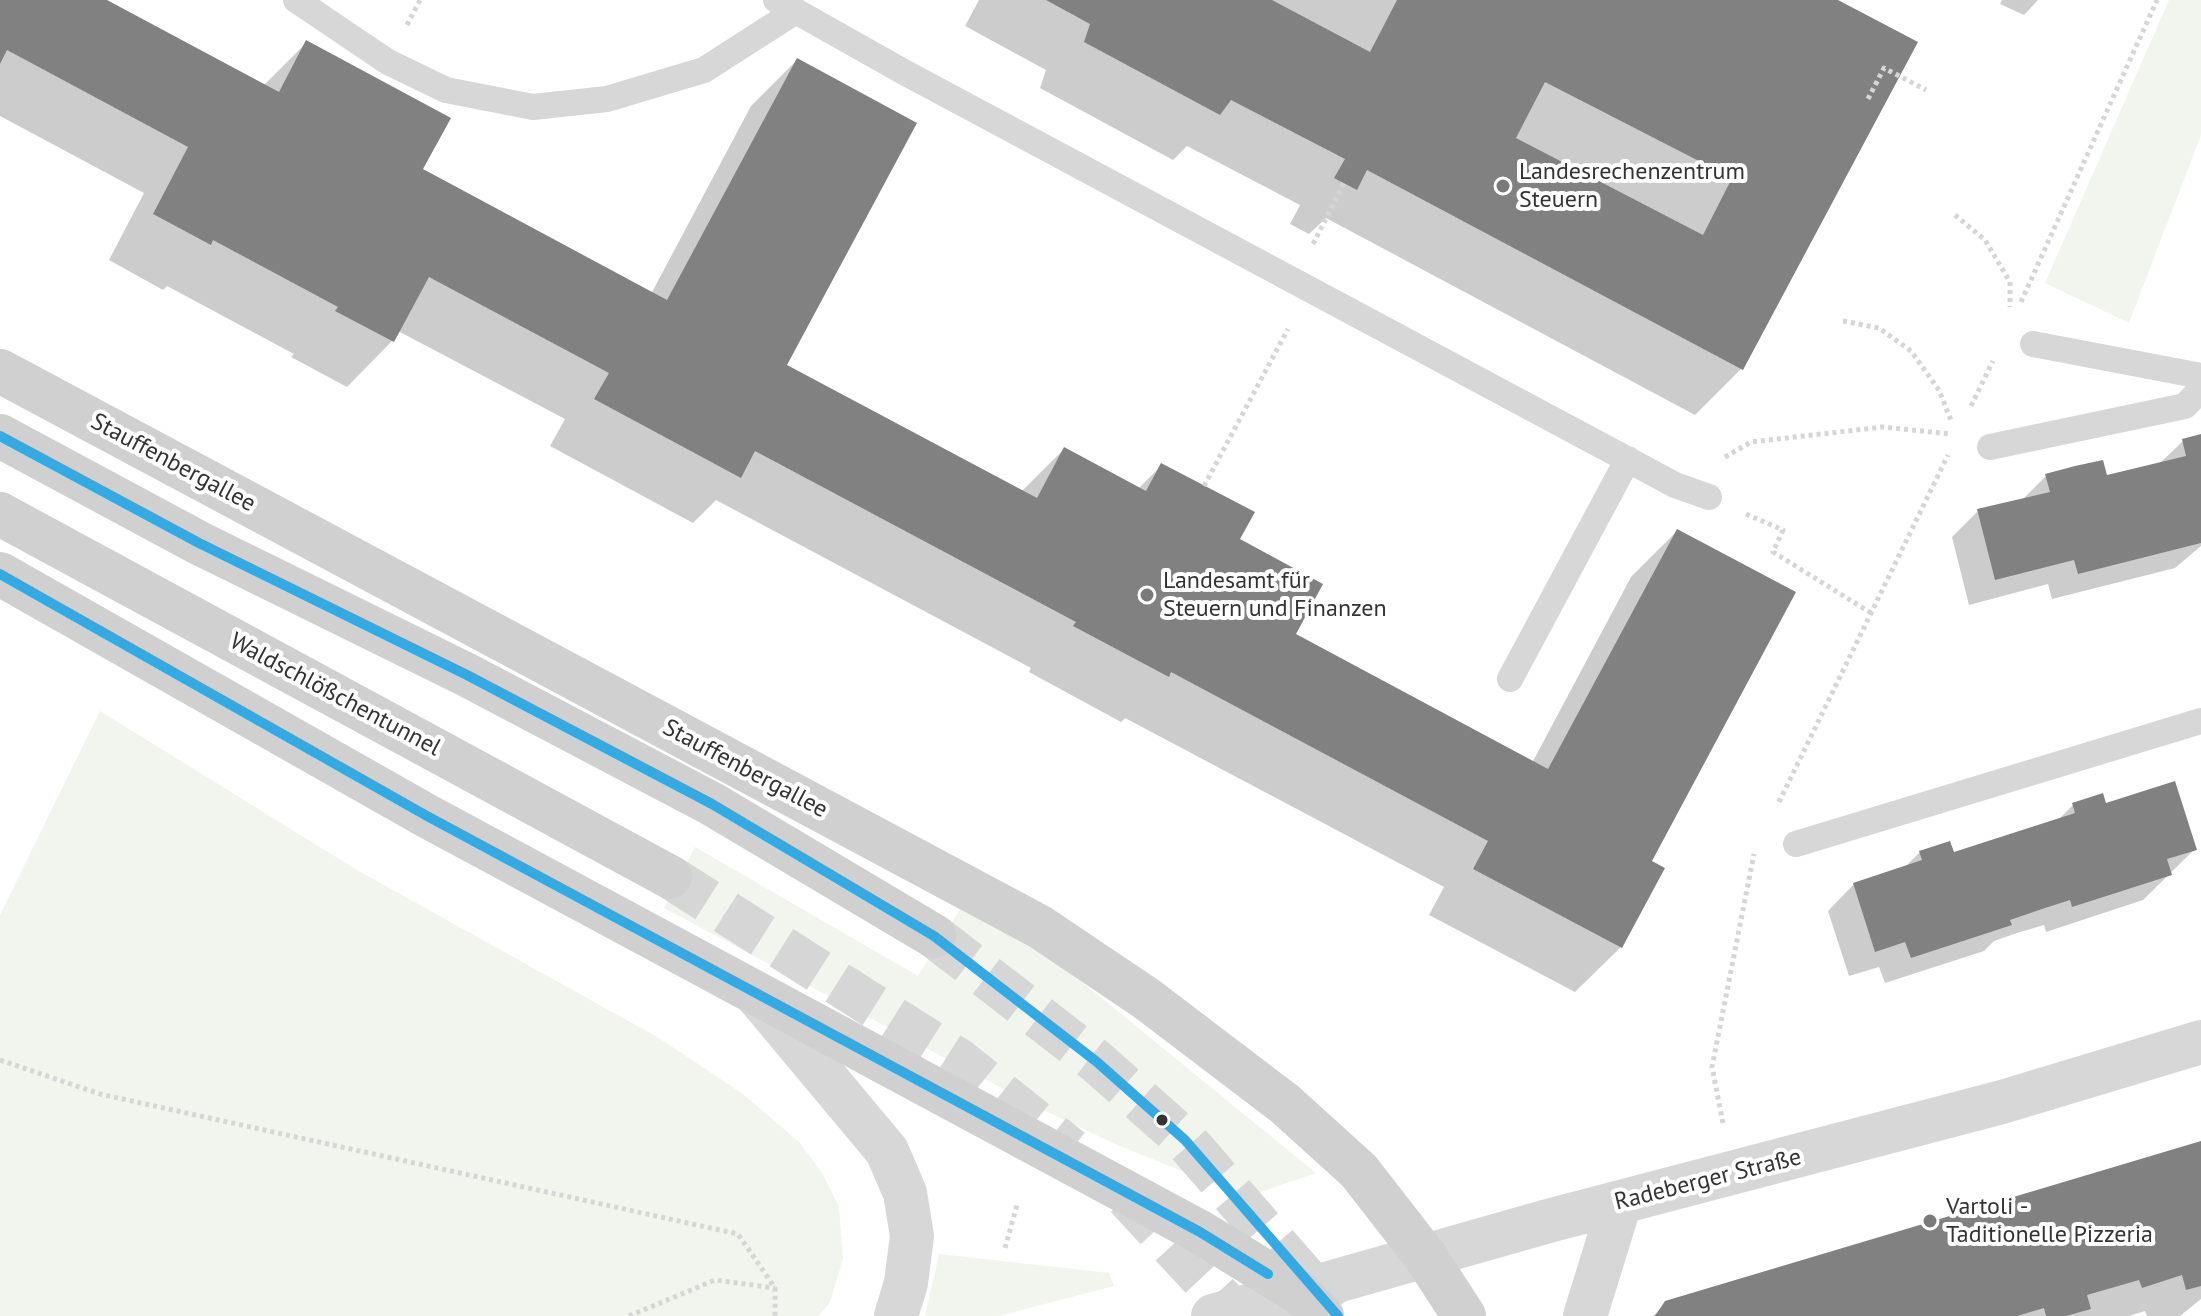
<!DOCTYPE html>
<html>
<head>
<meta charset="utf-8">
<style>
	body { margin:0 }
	canvas { display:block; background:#fff }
</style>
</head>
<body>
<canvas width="2201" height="1316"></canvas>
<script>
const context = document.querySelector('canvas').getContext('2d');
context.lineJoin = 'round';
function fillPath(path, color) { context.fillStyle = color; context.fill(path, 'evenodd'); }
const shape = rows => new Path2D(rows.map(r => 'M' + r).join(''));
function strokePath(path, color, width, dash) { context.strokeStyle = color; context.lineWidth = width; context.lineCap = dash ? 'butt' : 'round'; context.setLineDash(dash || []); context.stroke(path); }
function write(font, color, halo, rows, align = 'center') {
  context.font = font + ' "PT Sans",sans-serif'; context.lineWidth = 8; context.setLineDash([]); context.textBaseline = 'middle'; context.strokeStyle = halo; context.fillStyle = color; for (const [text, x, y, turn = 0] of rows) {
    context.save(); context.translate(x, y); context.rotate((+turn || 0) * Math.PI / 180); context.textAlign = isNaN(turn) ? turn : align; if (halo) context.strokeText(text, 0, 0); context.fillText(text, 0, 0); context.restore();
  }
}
fillPath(shape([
	[2169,0,2201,0,2201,135,2129,323,2045,283],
	[100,711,357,870,659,1038,743,1094,799,1142,822,1173,839,1207,843,1259,830,1302,819,1316,0,1316,0,915],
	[695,847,918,976,962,906,1055,960,1316,1173,1246,1197,1115,1144,1031,1104,664,908],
	[939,1254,1109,1273,1114,1286,999,1316,925,1316]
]), '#f1f5ed');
fillPath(shape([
	[0,0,103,0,263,86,306,43,420,170,651,294,751,106,797,60,784,365,1021,492,1064,449,1138,489,1162,465,1237,540,1293,635,1532,763,1631,577,1677,531,1649,862,1621,947,1575,992,1429,915,1444,887,1125,718,1121,722,1029,672,1031,668,716,500,693,523,550,446,565,419,398,331,392,341,347,387,291,357,294,354,167,286,163,290,109,260,144,193,0,116],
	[979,0,1834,0,1915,43,1741,369,1695,415,1326,218,1309,234,1290,224,1300,205,1187,146,1173,160,1040,88,1046,70,965,26],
	[2002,0,2038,0,2024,15,2000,4],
	[2201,436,2201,546,2175,568,2052,599,2048,584,1969,605,1952,537,1978,511,2022,500,2046,476,2106,478,2159,464,2183,441],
	[2073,805,2104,806,2195,849,2143,900,2046,932,2044,925,2017,933,1994,941,1984,951,1885,983,1879,967,1849,976,1828,911,1854,884,1904,868,1920,852,1952,854,2057,821],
	[2201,1142,2201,1299,2180,1316,2147,1316,2145,1311,2129,1316,1653,1316,1666,1303]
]), '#0003');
fillPath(shape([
	[0,0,107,0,279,92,306,40,451,118,423,169,667,300,797,58,917,123,787,365,1037,498,1064,447,1146,491,1161,463,1255,512,1240,539,1323,584,1296,634,1548,769,1677,529,1796,592,1652,861,1665,868,1622,948,1473,869,1488,841,1171,672,1169,677,1073,626,1076,622,755,451,741,478,594,399,609,373,429,277,394,342,335,311,338,307,213,240,211,245,153,214,188,147,7,50,0,64],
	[1046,0,1272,0,1370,52,1397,0,1838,0,1918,42,1743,370,1367,170,1357,190,1334,178,1345,159,1231,100,1220,115,1084,42,1090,24],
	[1545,82,1732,178,1703,235,1516,138],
	[2201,434,2201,543,2078,574,2074,560,1995,580,1977,509,2050,492,2045,474,2075,466,2103,460,2107,475,2186,456,2182,439],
	[2175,781,2197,850,2167,859,2172,875,2072,907,2070,900,2045,908,2010,920,2012,925,1911,958,1905,942,1875,952,1853,883,1922,860,1919,851,1950,841,1954,852,2075,813,2072,803,2103,793,2106,803],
	[2201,1141,2201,1286,2186,1290,2182,1275,2142,1288,2139,1280,2087,1295,2091,1309,2066,1316,2046,1316,2044,1308,2017,1316,1655,1316,1665,1301]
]), '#818181');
strokePath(shape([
	[670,877,957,1059,1071,1150],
	[934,936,1097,1062,1185,1140,1334,1311],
	[1127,1197,1237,1316]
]), '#d6d6d6', 44, [44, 22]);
strokePath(shape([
	[407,25,420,0],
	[1868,99,1884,68,1926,90],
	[1955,215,1985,240,2010,282,2010,307],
	[1313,244,1344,183],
	[2021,302,2157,0],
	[1843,321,1879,328,1911,351,1939,390,1952,423],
	[1971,406,1993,361],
	[1725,457,1751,442,1883,427,1950,434],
	[1204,486,1288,329],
	[1746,514,1783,530,1773,552,1871,613],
	[1779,802,1948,455],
	[0,1060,100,1094,738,1234,775,1288,775,1316],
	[1723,1123,1712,1067,1754,854],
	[1005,1248,1017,1205],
	[629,1316,715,1280,775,1288]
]), '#d6d6d6', 5, [4, 4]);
strokePath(shape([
	[296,0,388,62,446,90,533,107,607,99,704,70,796,11],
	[776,0,902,71,1675,485,1709,497],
	[2033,344,2201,376],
	[1990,447,2185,406,2201,389],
	[1510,679,1628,459],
	[1796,844,2201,721]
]), '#d7d7d7', 26);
strokePath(shape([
	[755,993,887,1151,905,1193,912,1236,906,1283,896,1316],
	[1213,1316,1552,1220,2002,1102,2201,1042],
	[1585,1316,1620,1203]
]), '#d7d7d7', 44);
strokePath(shape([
	[0,371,1040,927,1147,999,1285,1104,1359,1171,1425,1256,1464,1316],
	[0,436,199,543,467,675,712,804,934,936],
	[0,514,670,877],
	[0,574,427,816,1200,1232,1298,1292,1322,1316]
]), '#d0d0d0', 44);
strokePath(shape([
	[0,436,199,543,467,675,712,804,934,936,1097,1062,1185,1140,1338,1316],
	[0,574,427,816,1200,1232,1268,1274]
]), '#35a9e1', 10);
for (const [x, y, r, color] of [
	[1503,186,8,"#7a7a7a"],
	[1147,595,8,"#7a7a7a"],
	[1162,1120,7,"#333"],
	[1930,1221,8,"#7a7a7a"]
]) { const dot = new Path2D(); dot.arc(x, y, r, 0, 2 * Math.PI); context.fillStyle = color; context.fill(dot); strokePath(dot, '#fff', 3); }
write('24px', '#333', '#fff', [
	["Landesrechenzentrum",1519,172],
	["Steuern",1519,200],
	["Landesamt für",1163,581],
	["Steuern und Finanzen",1163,609],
	["Vartoli -",1946,1207],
	["Taditionelle Pizzeria",1946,1235]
], 'left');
write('24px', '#333', '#fff', [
	["Stauffenbergallee",173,463,28],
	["Waldschlößchentunnel",335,695,28],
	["Stauffenbergallee",745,769,28],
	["Radeberger Straße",1708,1180,-14]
]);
</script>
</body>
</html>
